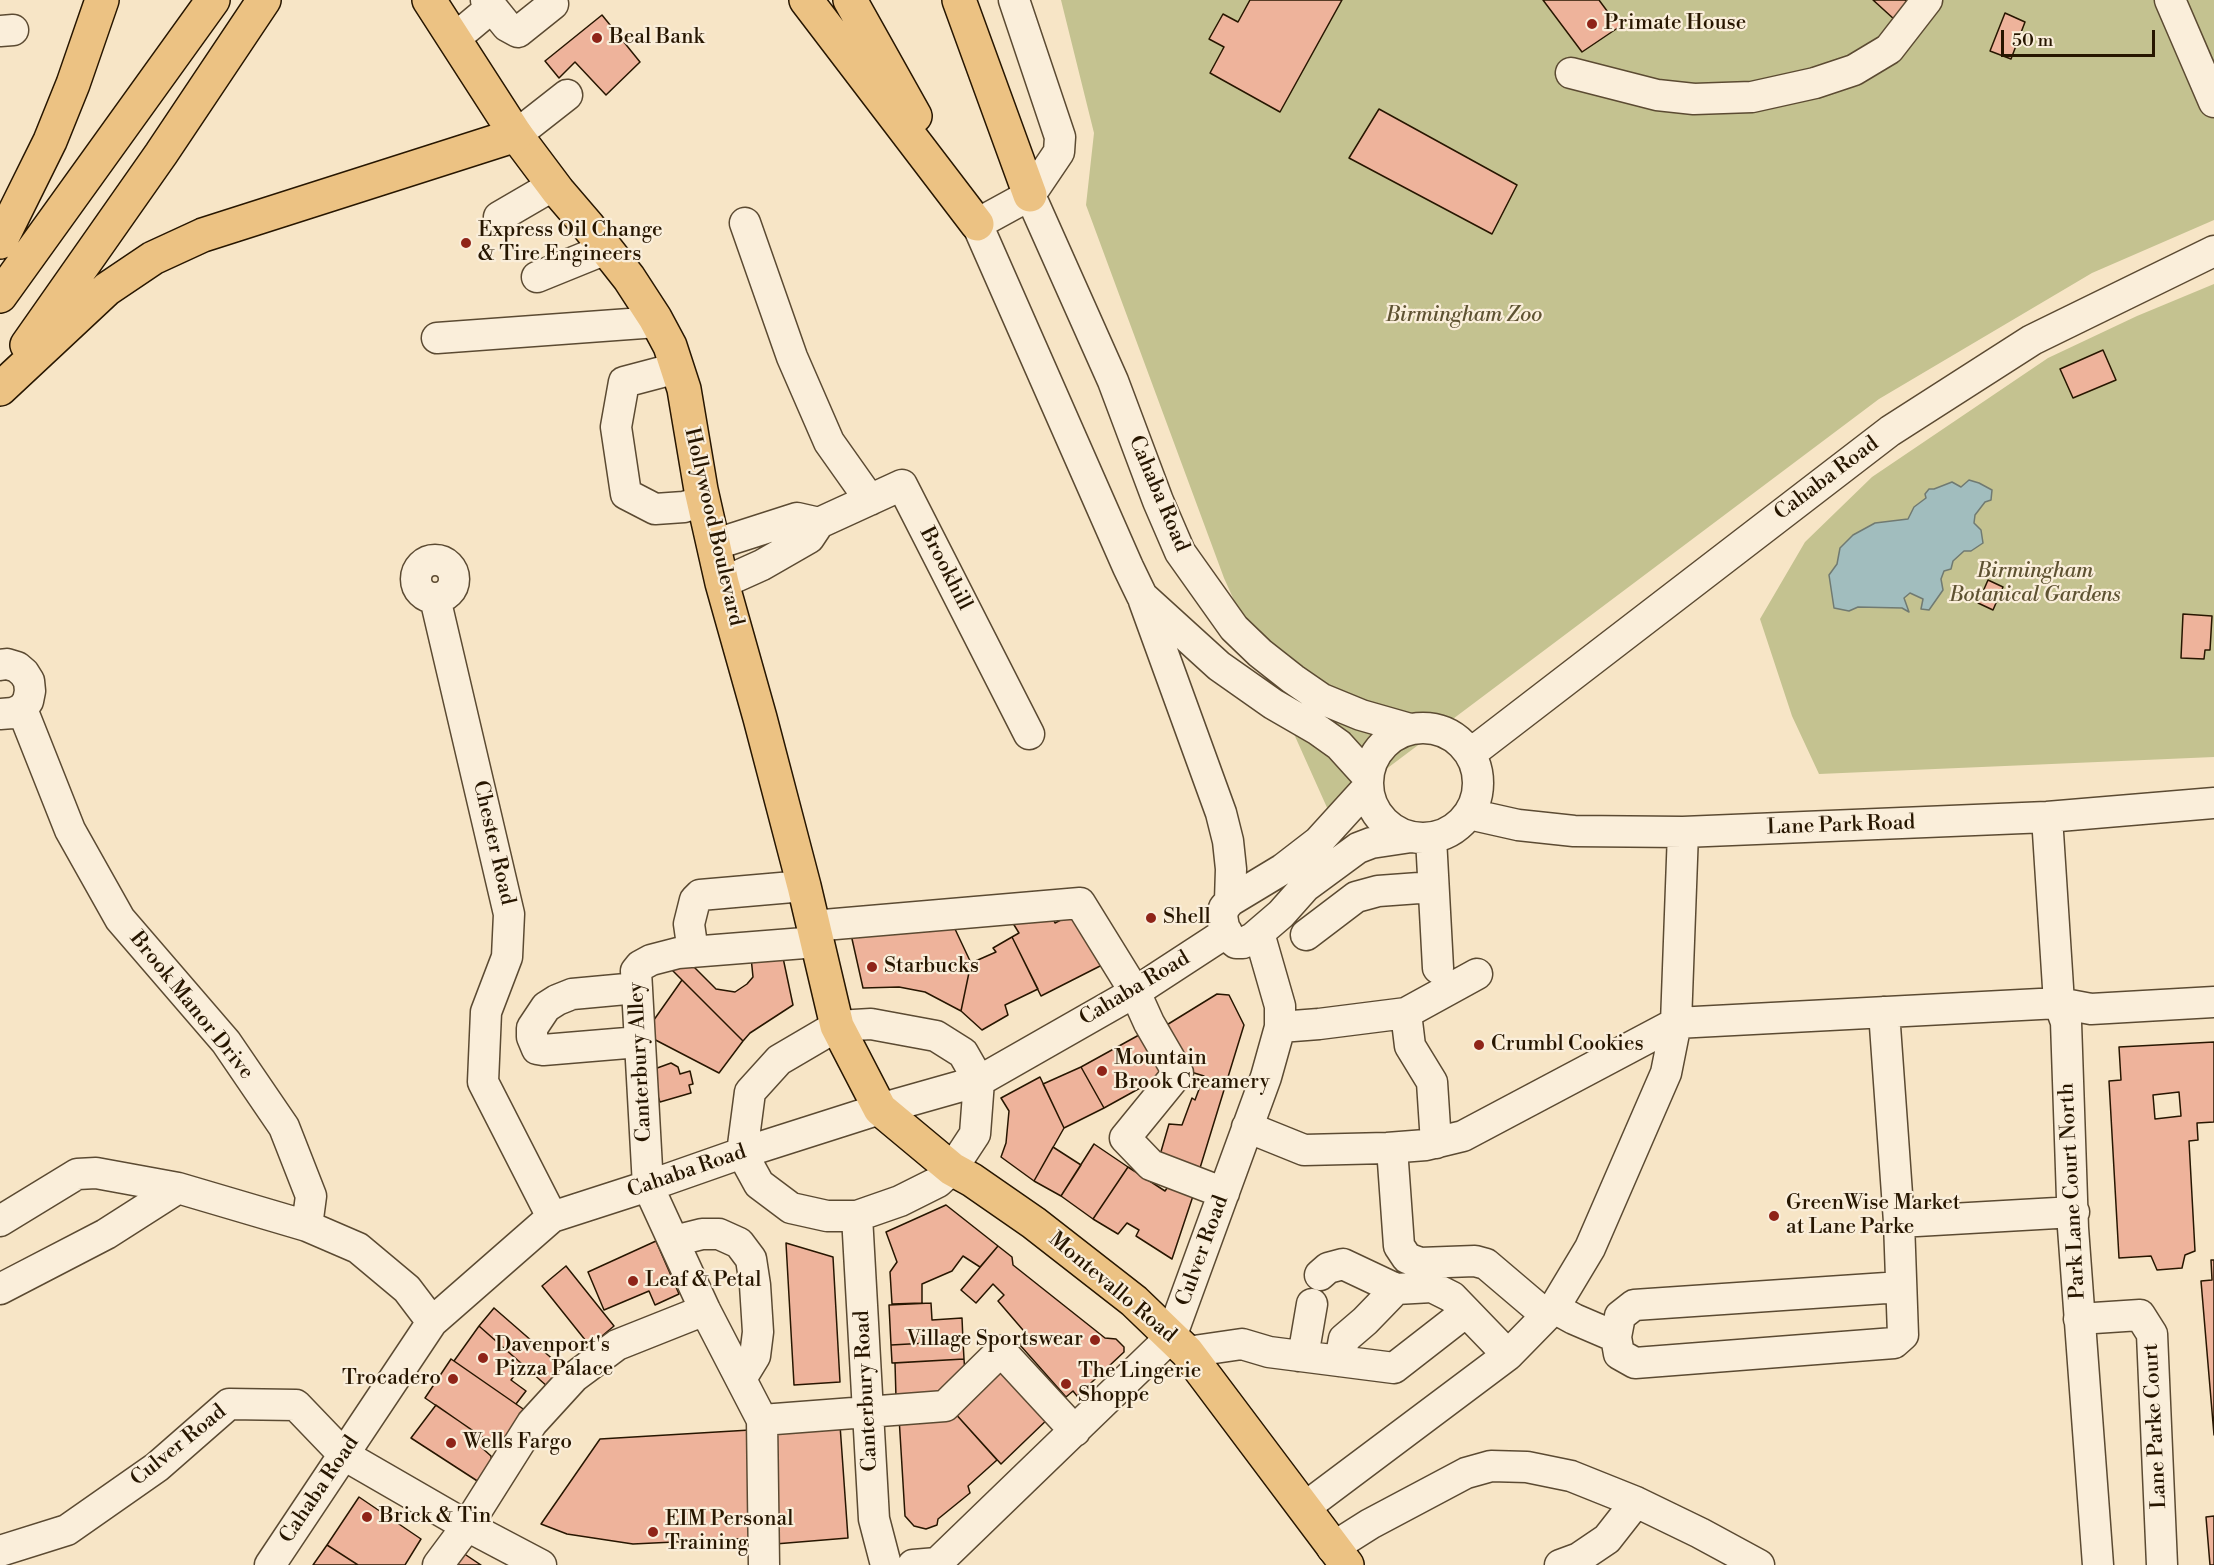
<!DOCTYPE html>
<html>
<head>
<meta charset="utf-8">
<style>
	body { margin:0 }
	#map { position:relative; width:2214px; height:1565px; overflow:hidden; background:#f7e5c6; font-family:"Libre Bodoni",serif }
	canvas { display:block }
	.scale { position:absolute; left:2001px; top:30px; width:154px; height:27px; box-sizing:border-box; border:3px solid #271600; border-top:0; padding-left:8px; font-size:18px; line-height:21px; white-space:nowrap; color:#271600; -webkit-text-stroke:4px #faeeda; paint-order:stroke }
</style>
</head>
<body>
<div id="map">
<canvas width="2214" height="1565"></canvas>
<div class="scale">50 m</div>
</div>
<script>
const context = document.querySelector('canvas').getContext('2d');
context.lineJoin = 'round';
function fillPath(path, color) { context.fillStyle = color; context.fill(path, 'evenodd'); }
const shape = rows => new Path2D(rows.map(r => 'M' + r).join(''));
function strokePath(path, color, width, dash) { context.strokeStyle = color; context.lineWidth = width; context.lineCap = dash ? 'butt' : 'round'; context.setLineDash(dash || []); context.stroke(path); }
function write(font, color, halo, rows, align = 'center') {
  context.font = font + ' "Libre Bodoni",serif'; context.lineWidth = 4.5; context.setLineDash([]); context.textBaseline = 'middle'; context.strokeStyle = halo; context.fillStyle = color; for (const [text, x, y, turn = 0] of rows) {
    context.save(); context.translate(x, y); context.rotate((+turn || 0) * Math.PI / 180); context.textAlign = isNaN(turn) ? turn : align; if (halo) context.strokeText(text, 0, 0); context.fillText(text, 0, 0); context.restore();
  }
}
fillPath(shape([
	[1061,0,2214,0,2214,220,2092,273,1879,399,1329,812,1224,578,1086,205,1094,133],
	[2214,284,2214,757,1819,774,1792,716,1760,619,1805,542,1872,477,2048,358,2137,316]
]), '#c4c290');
const water = shape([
	[1969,480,1979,483,1992,490,1991,500,1985,502,1975,515,1974,523,1981,530,1983,543,1971,551,1964,551,1953,561,1951,569,1944,571,1941,579,1943,590,1929,610,1921,609,1923,599,1910,593,1904,598,1909,612,1902,608,1858,607,1849,611,1834,608,1829,575,1837,564,1840,548,1853,535,1875,523,1908,519,1914,507,1926,498,1925,494,1929,489,1934,489,1952,482,1961,487,1969,480]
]);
fillPath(water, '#a1bdbe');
strokePath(water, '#707a72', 1.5);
const building = shape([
	[1250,0,1342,0,1280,112,1210,73,1224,47,1209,39,1223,14,1238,22,1250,0],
	[1543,0,1599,0,1613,19,1631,19,1582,52,1543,0],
	[1873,0,1905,0,1908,3,1895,20,1873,0],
	[2005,13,2025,22,2011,59,1990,51,2005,13],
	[602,15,640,62,606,95,575,62,559,78,545,61,602,15],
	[1379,109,1517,185,1492,234,1349,158,1379,109],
	[2103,350,2116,380,2073,398,2060,369,2103,350],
	[1988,580,2003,587,1993,610,1978,603,1988,580],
	[2183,614,2212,616,2210,650,2205,650,2204,659,2181,658,2183,614],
	[1078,911,1108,962,1041,996,1012,937,1019,933,1011,920,1052,917,1055,923,1078,911],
	[936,923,955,929,971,963,961,1011,925,992,899,987,863,988,850,930,936,923],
	[1012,937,1038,989,1005,1005,1008,1015,982,1030,961,1011,971,963,996,952,993,948,1012,937],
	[782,953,793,1005,750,1033,743,1041,671,969,685,958,716,989,735,992,747,984,753,977,751,957,782,953],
	[682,980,743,1041,719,1073,644,1034,682,980],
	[1217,994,1229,995,1244,1025,1200,1168,1160,1155,1169,1124,1182,1125,1192,1098,1195,1100,1204,1076,1191,1072,1165,1026,1217,994],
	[1148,1030,1169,1072,1104,1108,1081,1067,1148,1030],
	[2214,1042,2214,1122,2197,1123,2198,1140,2189,1141,2195,1251,2185,1255,2182,1268,2157,1270,2151,1256,2119,1258,2109,1081,2121,1080,2119,1047,2214,1042],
	[2179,1092,2181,1116,2155,1119,2153,1095,2179,1092],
	[671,1063,678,1067,680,1074,690,1071,693,1084,689,1085,691,1093,660,1102,649,1071,671,1063],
	[1081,1067,1104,1108,1064,1128,1043,1084,1081,1067],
	[1040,1077,1064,1128,1034,1181,1001,1157,1006,1143,1009,1111,1001,1098,1040,1077],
	[1094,1144,1128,1167,1093,1219,1061,1196,1094,1144],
	[1053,1147,1081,1165,1061,1196,1034,1181,1053,1147],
	[1128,1167,1165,1191,1172,1181,1195,1190,1172,1259,1136,1236,1139,1230,1127,1223,1118,1234,1093,1219,1128,1167],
	[946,1205,998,1246,980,1267,963,1256,952,1271,922,1284,922,1303,892,1304,890,1272,897,1262,886,1232,946,1205],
	[656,1241,679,1294,655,1305,649,1291,604,1310,588,1272,656,1241],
	[786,1243,833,1257,840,1382,794,1385,786,1243],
	[998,1246,1012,1257,1013,1265,1105,1338,1116,1339,1124,1347,1124,1352,1077,1396,1073,1391,1066,1397,1020,1345,1029,1337,998,1301,1004,1295,993,1284,976,1303,961,1290,998,1246],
	[2211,1260,2214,1260,2214,1435,2201,1281,2212,1280,2211,1260],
	[566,1266,614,1326,590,1346,542,1286,566,1266],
	[931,1303,932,1320,962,1318,963,1341,891,1345,889,1305,931,1303],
	[494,1308,564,1369,548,1387,479,1326,494,1308],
	[479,1326,523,1365,511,1380,526,1391,516,1404,454,1361,479,1326],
	[963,1341,964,1359,892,1363,891,1345,963,1341],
	[451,1359,529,1413,503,1451,425,1398,451,1359],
	[964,1359,965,1373,942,1396,896,1398,895,1363,964,1359],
	[1004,1361,1053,1414,1001,1464,953,1411,1004,1361],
	[436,1405,486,1440,481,1447,491,1456,492,1466,482,1484,411,1438,436,1405],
	[953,1411,997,1460,968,1486,970,1493,938,1519,937,1525,926,1529,914,1526,905,1516,899,1417,953,1411],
	[840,1425,848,1538,775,1544,767,1431,840,1425],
	[750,1430,756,1538,633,1544,567,1534,541,1524,600,1439,750,1430],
	[359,1497,421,1539,405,1565,358,1565,327,1545,359,1497],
	[2214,1516,2214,1565,2210,1565,2206,1517,2214,1516],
	[327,1545,358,1565,313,1565,327,1545],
	[460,1551,481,1565,451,1565,460,1551]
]);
fillPath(building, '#eeb39b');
strokePath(building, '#271600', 1.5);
const minor = shape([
	[486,0,507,26,518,32,553,4,550,0],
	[1014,0,1060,137,1059,152,1030,195,977,224,1128,567,1142,596,1219,666,1273,704,1318,730,1339,745,1368,777],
	[2170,0,2214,102],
	[0,31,13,30],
	[454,39,491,8],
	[1571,73,1657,95,1694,99,1752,97,1815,83,1854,70,1889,49,1927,0],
	[516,135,567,95],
	[1030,195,1113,381,1158,501,1180,552,1234,628,1260,653,1293,679,1322,699,1361,715,1410,729],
	[499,217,554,185],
	[745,223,792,357,829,442,870,500],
	[537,277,606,249],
	[437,338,657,322],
	[677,368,624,382,616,427,626,494,655,509,684,507,703,501],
	[713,545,797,518,819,523],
	'416 579a19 19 0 1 1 38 0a19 19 0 1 1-38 0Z',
	[722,583,762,565,809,538,819,523,902,485,1029,734],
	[435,598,509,914,507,957,486,1012,483,1082,552,1217],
	[1144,601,1221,813,1228,841,1231,869,1230,901],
	[0,665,7,664,17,667,24,673,29,681,30,691,28,701,22,709,13,713,0,714],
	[22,709,70,830,120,919,226,1042,284,1127,311,1196,307,1226],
	'1368 783a55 55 0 1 1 110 0a55 55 0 1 1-110 0Z',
	[1470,754,1890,431,2032,340,2214,251],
	[1368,787,1318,842,1283,869,1230,901,1224,908,1222,916,1224,927,1230,938,1236,943,1243,943,1253,938,1281,914,1305,887,1358,848,1371,843,1411,837],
	[1469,814,1518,825,1574,831,1683,832,2047,817,2214,803],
	[2047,817,2059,1003,2066,1022,2073,1228,2098,1565],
	[1431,838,1438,968],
	[812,926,1080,903,1135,992,1149,1023,1178,1073,1125,1138,1151,1165,1224,1193],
	[1306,935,1356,897,1378,891,1433,887],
	[693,952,689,924,695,900,700,895,804,886],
	[637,988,572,994,557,1000,546,1007,532,1028,532,1037,537,1049,543,1050,639,1042],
	[1406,1013,1410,1046,1432,1082,1436,1143],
	[871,1024,936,1036,963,1053,979,1081,975,1134,952,1169,938,1182,900,1201,857,1216,827,1216,791,1208,759,1184,742,1153,750,1092,779,1060,837,1026,871,1024],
	[1280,1027,1319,1024,1406,1013,1477,974],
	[1247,1127,1304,1150,1387,1148,1426,1145,1463,1136,1676,1023,2059,1003,2091,1009,2214,1002],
	[1392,1148,1399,1246,1407,1258,1420,1263,1475,1261,1486,1264,1546,1315],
	[857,1216,874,1519,886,1565],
	[0,1221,77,1174,96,1173,178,1188,307,1226,358,1248,407,1289,432,1322],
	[1899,1222,2074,1212],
	[674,1241,702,1234,719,1234,739,1243,751,1259,755,1285,758,1332,755,1356,741,1379],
	[1320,1275,1328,1268,1343,1264,1396,1289,1432,1287,1452,1297,1508,1355],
	[0,1289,106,1234,178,1188],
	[1554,1308,1590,1248,1666,1073,1676,1023,1683,832],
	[2079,1319,2140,1315,2152,1334,2162,1565],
	[1616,1337,1620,1316,1634,1305,1901,1287],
	[1187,1352,1242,1344,1269,1352,1394,1368,1466,1312],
	[1299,1356,1305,1345,1312,1304],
	[1340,1361,1344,1339,1365,1321,1396,1289],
	[762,1420,945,1406,1001,1351,1075,1431],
	[1304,1508,1508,1355,1554,1308,1574,1319,1616,1337,1619,1354,1635,1363,1894,1343,1903,1335,1899,1222,1884,1012],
	[1332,1548,1370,1524,1466,1473,1491,1466,1527,1467,1571,1476,1636,1502,1700,1533,1759,1565],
	[0,1551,67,1530,157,1467,229,1404,296,1405,344,1455,467,1526,541,1565],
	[270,1565,432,1322,552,1217,648,1186,742,1153,880,1109,979,1081,1135,992,1227,932],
	[438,1565,467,1526,532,1423,574,1377,617,1345,705,1310],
	[764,1565,762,1420,705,1310,648,1186,636,971,640,966,651,960,678,953,817,942],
	[913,1565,937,1563,1171,1337,1266,1077,1280,1027,1280,1006,1259,933],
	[1560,1565,1579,1558,1607,1539,1636,1502]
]);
const major = shape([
	[429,0,516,135,558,191,588,226,629,278,655,318,670,346,684,389,701,490,722,583,760,718,804,886,837,1026,880,1109,952,1169,972,1180,1034,1223,1134,1301,1187,1352,1347,1565]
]);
const highway = shape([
	[806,0,977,224],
	[850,0,915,116],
	[959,0,1030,195],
	[0,242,50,141,73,84,102,0],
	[0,296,213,0],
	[27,345,161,154,264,0],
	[0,389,107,289,153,258,203,235,516,135]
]);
strokePath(minor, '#5b4a32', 33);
strokePath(major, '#271600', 36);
strokePath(highway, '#271600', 36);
strokePath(minor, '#faeeda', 30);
strokePath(major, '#ecc283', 33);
strokePath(highway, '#ecc283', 33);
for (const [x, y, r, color] of [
	[1592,24,6,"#8f2418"],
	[597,38,6,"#8f2418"],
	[466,243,6,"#8f2418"],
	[1151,918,6,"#8f2418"],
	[872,967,6,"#8f2418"],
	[1479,1045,6,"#8f2418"],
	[1102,1071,6,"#8f2418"],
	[1774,1216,6,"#8f2418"],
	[633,1281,6,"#8f2418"],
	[1095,1340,6,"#8f2418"],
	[483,1358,6,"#8f2418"],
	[453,1379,6,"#8f2418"],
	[1066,1384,6,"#8f2418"],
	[451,1443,6,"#8f2418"],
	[367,1517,6,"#8f2418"],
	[653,1532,6,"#8f2418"]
]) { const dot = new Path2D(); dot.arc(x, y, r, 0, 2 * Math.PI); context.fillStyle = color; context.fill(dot); strokePath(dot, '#faeeda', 2); }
write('21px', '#271600', '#faeeda', [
	["Primate House",1604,24],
	["Beal Bank",609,38],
	["Express Oil Change",478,231],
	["& Tire Engineers",478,255],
	["Shell",1163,918],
	["Starbucks",884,967],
	["Crumbl Cookies",1491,1045],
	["Mountain",1114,1059],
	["Brook Creamery",1114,1083],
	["GreenWise Market",1786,1204],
	["at Lane Parke",1786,1228],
	["Leaf & Petal",645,1281],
	["Village Sportswear",1083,1340,"right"],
	["Davenport's",495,1346],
	["Pizza Palace",495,1370],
	["The Lingerie",1078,1372],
	["Shoppe",1078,1396],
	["Trocadero",441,1379,"right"],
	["Wells Fargo",463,1443],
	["Brick & Tin",379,1517],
	["EIM Personal",665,1520],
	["Training",665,1544]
], 'left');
write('italic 21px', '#5e5232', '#faeeda', [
	["Birmingham Zoo",1464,316],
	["Birmingham",2035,572],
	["Botanical Gardens",2035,596]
]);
write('21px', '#271600', '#faeeda', [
	["Cahaba Road",1827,479,-37],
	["Cahaba Road",1158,494,67],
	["Hollywood Boulevard",713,527,77],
	["Brookhill",945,569,63],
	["Lane Park Road",1841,826,-2],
	["Chester Road",493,843,77],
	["Cahaba Road",1135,989,-31],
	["Brook Manor Drive",191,1006,51],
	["Canterbury Alley",641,1062,-93],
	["Cahaba Road",687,1172,-19],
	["Park Lane Court North",2073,1191,-93],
	["Culver Road",1203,1251,-70],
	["Montevallo Road",1112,1288,40],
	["Canterbury Road",867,1391,-93],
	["Lane Parke Court",2156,1426,-93],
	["Culver Road",179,1446,-39],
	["Cahaba Road",320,1490,-56]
]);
</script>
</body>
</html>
